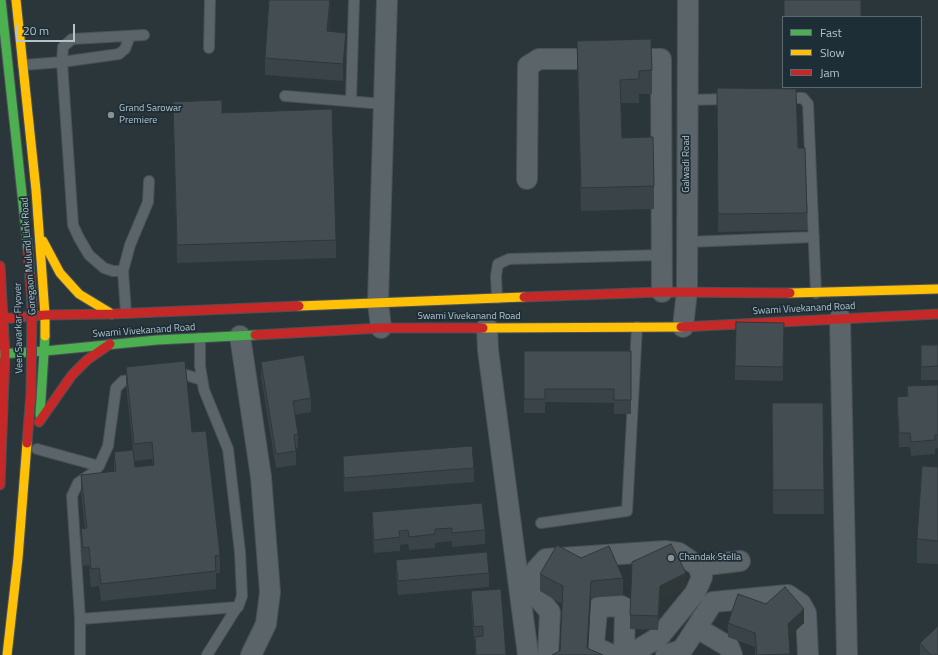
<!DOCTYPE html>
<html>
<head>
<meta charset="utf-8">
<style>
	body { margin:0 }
	#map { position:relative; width:938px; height:655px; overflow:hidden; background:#2b363b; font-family:"Titillium Web",sans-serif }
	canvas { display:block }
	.legend { position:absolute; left:782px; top:16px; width:140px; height:72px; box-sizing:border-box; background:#1d2e37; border:1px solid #5a6a73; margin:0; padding:5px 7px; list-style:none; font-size:12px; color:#b5c3cc }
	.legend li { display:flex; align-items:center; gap:8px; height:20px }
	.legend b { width:20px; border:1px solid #5a6a73 }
	.scale { position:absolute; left:16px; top:24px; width:59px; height:18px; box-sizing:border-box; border:2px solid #b5c3cc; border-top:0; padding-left:5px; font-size:12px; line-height:14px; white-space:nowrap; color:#b5c3cc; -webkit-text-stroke:3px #1d2e37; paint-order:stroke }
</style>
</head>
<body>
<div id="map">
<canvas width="938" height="655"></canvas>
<ul class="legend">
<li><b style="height:5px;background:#4caf50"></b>Fast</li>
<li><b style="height:5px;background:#ffc107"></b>Slow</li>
<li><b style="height:5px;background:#c62828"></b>Jam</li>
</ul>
<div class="scale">20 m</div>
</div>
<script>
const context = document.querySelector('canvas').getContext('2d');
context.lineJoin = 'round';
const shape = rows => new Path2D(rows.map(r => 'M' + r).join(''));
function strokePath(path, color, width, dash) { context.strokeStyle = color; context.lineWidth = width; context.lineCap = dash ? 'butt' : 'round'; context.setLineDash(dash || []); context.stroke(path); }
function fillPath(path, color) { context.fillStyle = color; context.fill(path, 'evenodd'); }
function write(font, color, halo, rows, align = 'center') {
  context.font = font + ' "Titillium Web",sans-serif'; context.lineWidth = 3.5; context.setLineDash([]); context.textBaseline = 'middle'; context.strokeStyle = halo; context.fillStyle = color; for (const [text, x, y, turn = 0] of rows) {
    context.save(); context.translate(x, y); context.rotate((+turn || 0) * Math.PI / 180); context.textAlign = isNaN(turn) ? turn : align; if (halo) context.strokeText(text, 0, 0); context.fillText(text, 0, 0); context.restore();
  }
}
const lane = shape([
	[209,48,210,0],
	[23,65,62,62,119,54,125,49,130,36],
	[285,96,384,104],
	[782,98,803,98,808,104,816,293],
	[687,100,730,99],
	[351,101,354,0],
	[687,242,814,237],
	[123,271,113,271,104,268,89,255,79,238,73,225,62,62,63,47,72,39,144,35],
	[497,298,496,276,498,264,509,259,662,255],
	[126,313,123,271,130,245,148,202,149,181],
	[173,374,183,374,202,380],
	[139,379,123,381,116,388,108,446,99,466,94,472,78,483,72,496,80,619,238,607,242,596,240,552,228,449,204,390,200,366,200,338],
	[37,449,99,466],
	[541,523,627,511,637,327],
	[80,619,80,655],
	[207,655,237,607]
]);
const street = shape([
	[527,179,528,66,539,59,661,59,662,292],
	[840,318,847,655],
	[487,327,488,350,528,655],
	[683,327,687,291,688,0],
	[381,328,378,302,387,0],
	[240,336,261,477,270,592,266,624,251,655],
	[698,566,740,561],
	[697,628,729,647,732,655],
	[548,655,550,612,540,600,535,583,536,570,546,559,665,551,679,553,698,566,702,577,695,593,659,637,641,648,635,655],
	[612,655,597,648,594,643,597,611,599,607,621,606,625,608,624,655],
	[666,655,682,650,713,602,788,595,801,604,806,613,808,655]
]);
const fast = shape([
	[0,354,45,351,157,340,255,335],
	[40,415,45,336]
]);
const slow = shape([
	[16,0,36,190,45,315,45,336],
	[43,241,60,273,79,294,112,314],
	[790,293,938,289],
	[299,306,524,297],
	[483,328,681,327]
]);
const jam = shape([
	[0,266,5,354,0,485],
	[524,297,662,292,790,293],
	[0,319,45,315,112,314,299,306],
	[681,327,938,314],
	[255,335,381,328,483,328],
	[39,422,72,375,87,360,110,344]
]);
strokePath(lane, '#495155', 12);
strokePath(street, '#495155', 22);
strokePath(fast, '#495155', 11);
strokePath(slow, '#495155', 11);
strokePath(jam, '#495155', 11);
strokePath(lane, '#5b6468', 10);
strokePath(street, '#5b6468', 20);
strokePath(fast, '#4caf50', 9);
strokePath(slow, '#ffc107', 9);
strokePath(jam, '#c62828', 9);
const fastBridge = shape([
	[1,0,28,250]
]);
const slowBridge = shape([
	[7,655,18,558,27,443]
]);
const jamBridge = shape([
	[27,443,31,393,32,304,28,250]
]);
strokePath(fastBridge, '#495155', 11, []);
strokePath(slowBridge, '#495155', 11, []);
strokePath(jamBridge, '#495155', 11, []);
strokePath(fastBridge, '#4caf50', 9);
strokePath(slowBridge, '#ffc107', 9);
strokePath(jamBridge, '#c62828', 9);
fillPath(shape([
	[269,0,331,0,329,31,346,51,343,81,265,75,265,58],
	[577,41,652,70,652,94,639,94,639,103,621,103,622,138,654,186,654,209,581,211,577,65],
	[717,88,798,148,807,213,807,230,718,232],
	[173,102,222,113,336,240,336,258,177,263],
	[784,323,783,381,735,380,735,366],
	[921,345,938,345,938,380,921,380],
	[524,351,631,351,631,414,614,414,614,403,545,402,545,413,524,413],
	[261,362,311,398,311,412,295,415,298,434,298,448,296,449,296,465,276,468,261,376],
	[126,367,192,432,220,555,220,573,216,573,216,589,101,601,99,586,91,587,89,565,83,566,81,547,81,529,85,529,81,493,81,475,114,472,114,452,133,450,126,385],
	[152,459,153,465,135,467,134,461],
	[938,385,938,448,935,449,935,454,911,456,910,447,899,447,897,411,897,397,907,396,907,386],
	[772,403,823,403,824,514,773,514],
	[343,456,474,468,474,482,344,492,343,470],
	[938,467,938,564,917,563,917,539],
	[372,512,485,530,485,544,452,547,452,541,435,543,435,548,409,550,408,544,400,545,400,551,374,553,372,526],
	[581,558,623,578,623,595,591,598,588,648,562,604,540,591,540,574],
	[396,560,489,573,489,587,398,595,396,573],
	[686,587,660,600,658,630,630,629,630,615],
	[471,591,506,655,475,655,475,640,474,640,471,605],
	[728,623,804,623,789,637,790,655,755,655,755,647,728,637],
	[920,643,938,655,920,655]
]), '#3a4347');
fillPath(shape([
	[330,0,331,0,327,49,327,31],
	[346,33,346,51,343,81,343,64],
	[686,573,686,587,660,600,658,630,660,586],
	[591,581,591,598,588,655,587,648],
	[804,609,804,623,788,638,788,624]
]), '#303739');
const building = shape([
	[269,0,330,0,327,31,346,33,343,64,265,58,269,0],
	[784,0,861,0,861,17,784,17,784,0],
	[651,39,652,70,639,71,639,79,620,80,622,138,653,137,654,186,581,188,577,41,651,39],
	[717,88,796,89,798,148,805,148,807,213,718,214,717,88],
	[222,100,222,113,332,109,336,240,177,245,173,102,222,100],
	[736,322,784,323,783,367,735,366,736,322],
	[921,345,938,345,938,366,921,367,921,345],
	[524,351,631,351,631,400,614,400,614,389,545,389,545,399,524,399,524,351],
	[304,355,311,398,293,401,298,434,294,435,296,451,276,454,261,362,304,355],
	[185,361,192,432,206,431,220,555,215,556,216,571,101,584,99,568,91,569,89,547,83,548,81,529,87,528,81,475,116,471,114,452,133,450,135,467,154,465,152,442,134,444,126,367,185,361],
	[938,385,938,435,935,435,935,440,911,442,910,433,899,433,897,397,908,396,907,386,938,385],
	[772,403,823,403,824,490,773,490,772,403],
	[472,446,474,468,344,478,343,456,472,446],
	[922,466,938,467,938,541,917,539,922,466],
	[482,503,485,530,452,533,452,528,435,529,435,534,409,537,408,530,399,531,400,537,374,540,372,512,482,503],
	[671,544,686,573,660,586,658,616,630,615,632,562,671,544],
	[557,545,581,558,609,546,623,578,591,581,587,648,603,655,552,655,560,651,563,586,540,574,557,545],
	[487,552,489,573,398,581,396,560,487,552],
	[785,587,804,609,788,624,790,654,757,655,755,633,728,623,738,594,766,604,785,587],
	[501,589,506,655,476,655,475,637,483,636,483,626,474,627,471,591,501,589],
	[938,626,938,655,931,655,920,643,938,626]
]);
fillPath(building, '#444e52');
strokePath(building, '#303739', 1);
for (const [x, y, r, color] of [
	[111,115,4,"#859299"],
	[671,558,4,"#859299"]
]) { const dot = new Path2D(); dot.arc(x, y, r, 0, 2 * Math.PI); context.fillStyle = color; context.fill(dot); strokePath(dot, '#1d2e37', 1.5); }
write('10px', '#b5c3cc', '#1d2e37', [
	["Grand Sarowar",119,109],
	["Premiere",119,121],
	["Chandak Stella",679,558]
], 'left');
write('10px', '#b5c3cc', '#1d2e37', [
	["Galwadi Road",687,164,-90],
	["Goregaon Mulund Link Road",29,256,-94],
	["Swami Vivekanand Road",804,309,-3],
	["Swami Vivekanand Road",469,317],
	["Veer Savarkar Flyover",19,328,-91],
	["Swami Vivekanand Road",144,331,-4]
]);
</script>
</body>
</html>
